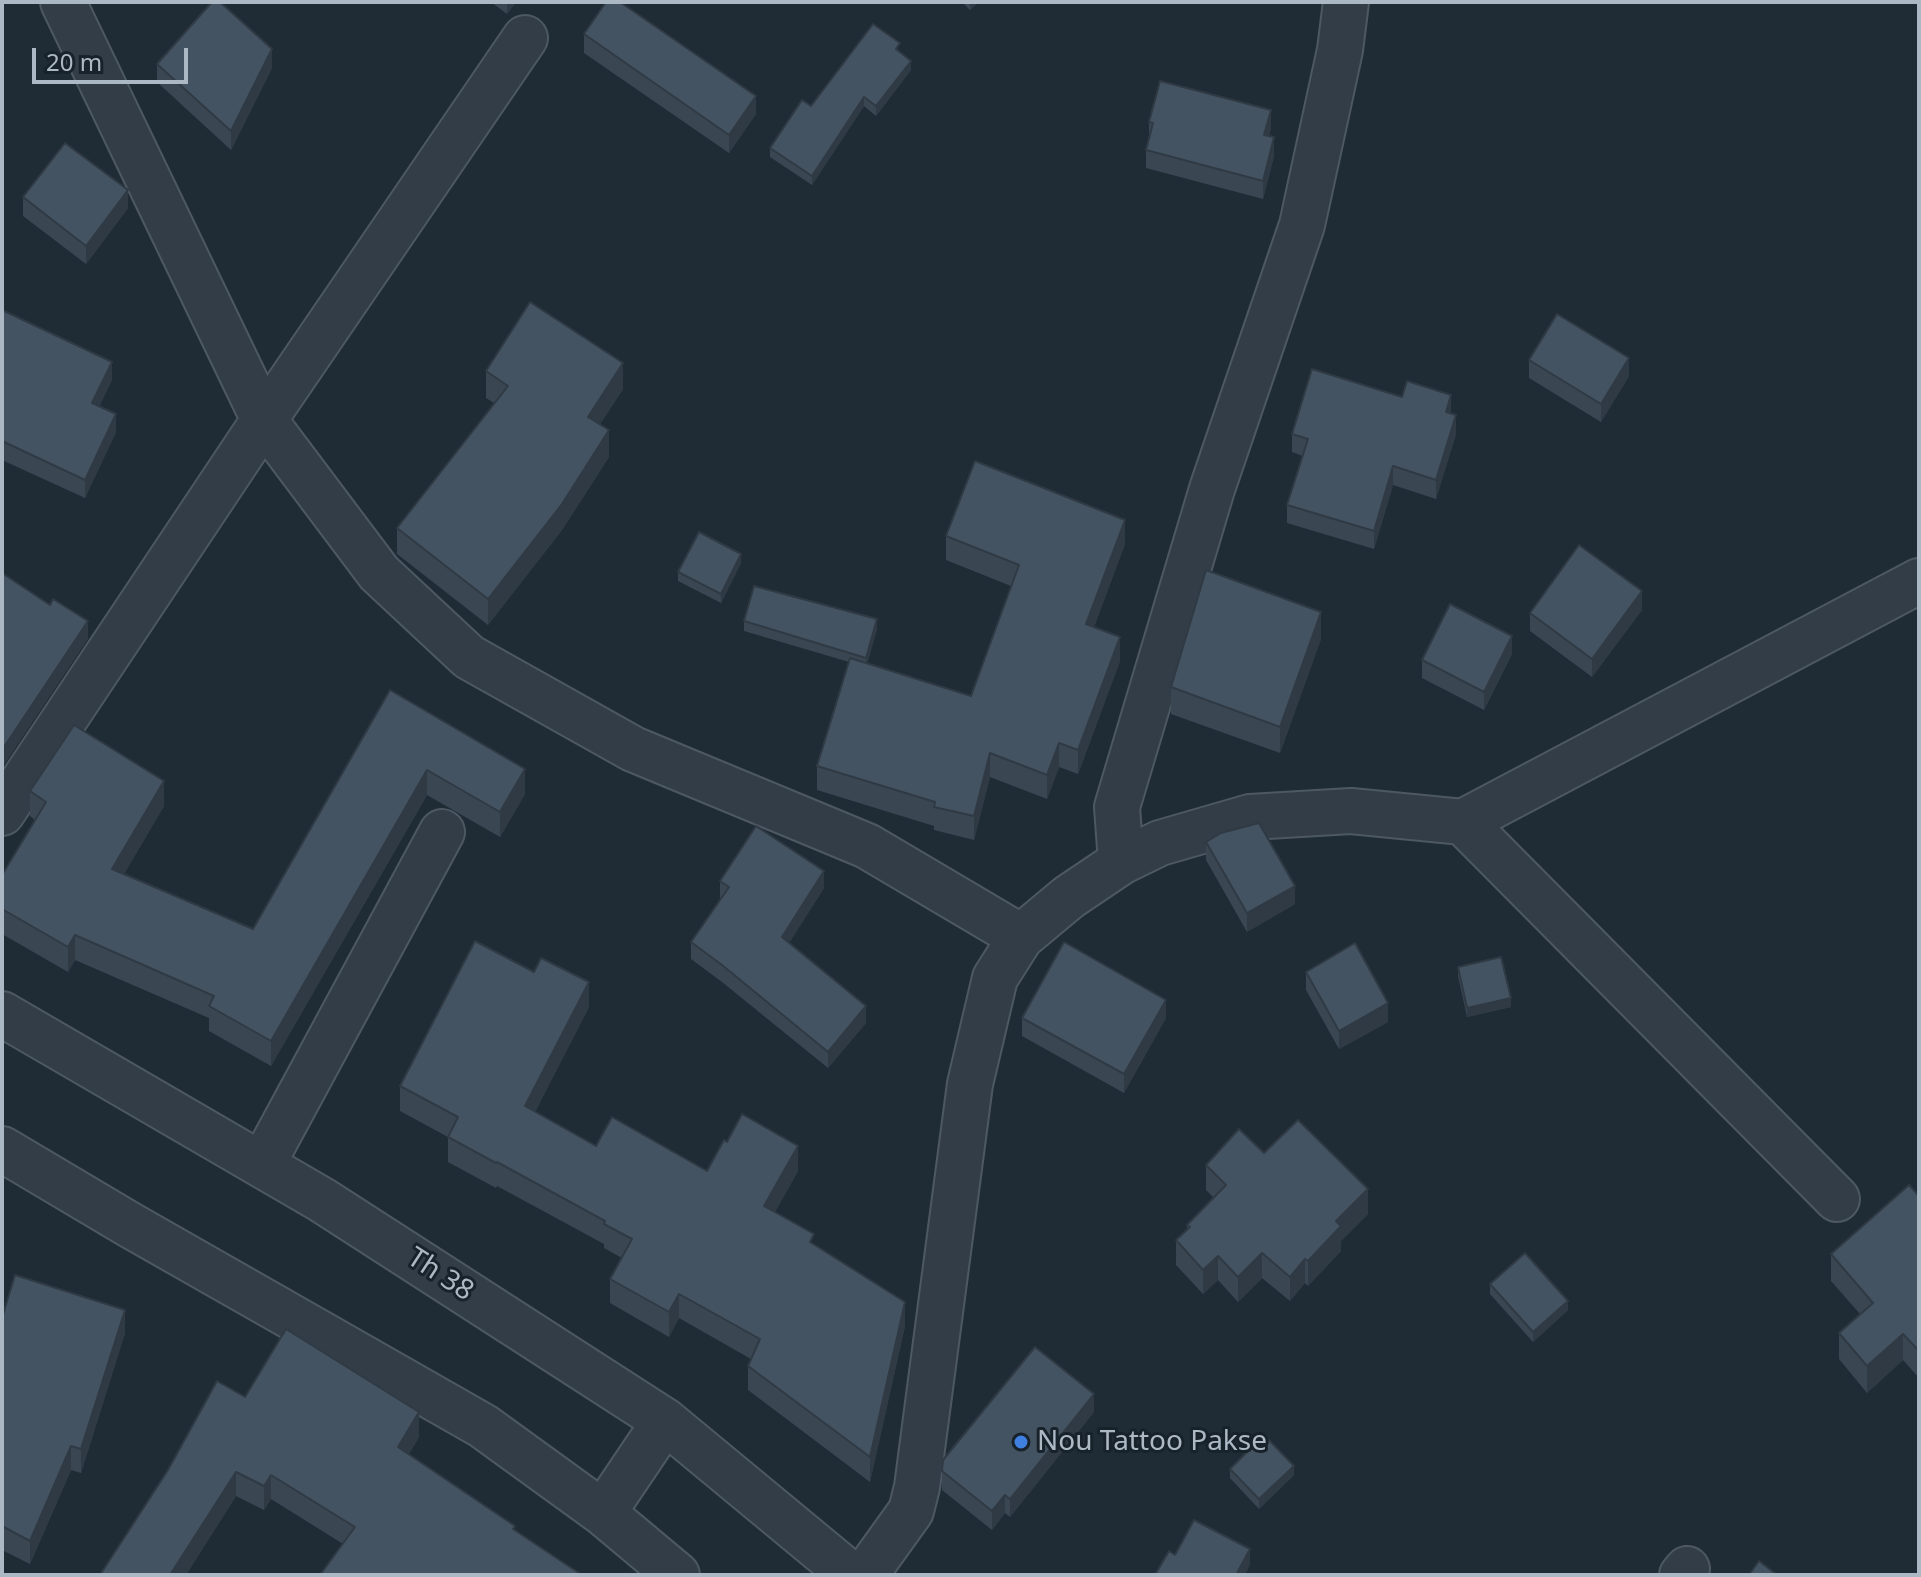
<!DOCTYPE html>
<html>
<head>
<meta charset="utf-8">
<style>
	body { margin:0 }
	#map { position:relative; width:1921px; height:1577px; overflow:hidden; background:#1f2c36; font-family:"Noto Sans",sans-serif }
	canvas { display:block }
	.frame { position:absolute; inset:0; border:4px solid #acb8c4; pointer-events:none }
	.scale { position:absolute; left:32px; top:48px; width:156px; height:36px; box-sizing:border-box; border:4px solid #acb8c4; border-top:0; padding-left:10px; font-size:24px; line-height:28px; white-space:nowrap; color:#acb8c4; -webkit-text-stroke:6px #18222b; paint-order:stroke }
</style>
</head>
<body>
<div id="map">
<canvas width="1921" height="1577"></canvas>
<div class="frame"></div>
<div class="scale">20 m</div>
</div>
<script>
const context = document.querySelector('canvas').getContext('2d');
context.lineJoin = 'round';
const shape = rows => new Path2D(rows.map(r => 'M' + r).join(''));
function strokePath(path, color, width, dash) { context.strokeStyle = color; context.lineWidth = width; context.lineCap = dash ? 'butt' : 'round'; context.setLineDash(dash || []); context.stroke(path); }
function fillPath(path, color) { context.fillStyle = color; context.fill(path, 'evenodd'); }
function write(font, color, halo, rows, align = 'center') {
  context.font = font + ' "Noto Sans",sans-serif'; context.lineWidth = 6; context.setLineDash([]); context.textBaseline = 'middle'; context.strokeStyle = halo; context.fillStyle = color; for (const [text, x, y, turn = 0] of rows) {
    context.save(); context.translate(x, y); context.rotate((+turn || 0) * Math.PI / 180); context.textAlign = isNaN(turn) ? turn : align; if (halo) context.strokeText(text, 0, 0); context.fillText(text, 0, 0); context.restore();
  }
}
const minor = shape([
	[63,2,264,420,379,573,469,657,633,749,867,846,1021,937],
	[2,813,264,420,525,38],
	[1463,822,1837,1199],
	[1121,862,1117,807,1212,489,1302,225,1340,50,1346,2],
	[2,1014,322,1200,665,1421,851,1575],
	[2,1149,130,1225,483,1426,603,1513,677,1575],
	[262,1165,442,832],
	[603,1513,665,1421],
	[865,1575,911,1511,917,1487,970,1084,995,978,1021,937,1069,897,1121,862,1160,843,1250,817,1351,811,1463,822,1919,581],
	[1682,1575,1687,1569]
]);
strokePath(minor, '#4d5862', 48);
strokePath(minor, '#323d47', 44);
fillPath(shape([
	[491,2,516,2,507,14],
	[962,2,978,2,970,10],
	[584,34,756,114,729,153,584,53],
	[900,52,911,70,876,116,864,106,812,185,770,157,770,148,811,106],
	[157,64,272,68,231,150,157,82],
	[1149,122,1271,128,1269,136,1274,156,1263,199,1146,168,1146,150,1149,140],
	[23,197,128,208,86,264,23,216],
	[2,310,112,380,99,406,116,432,85,498,2,460],
	[1529,360,1629,376,1601,422,1529,378],
	[486,371,623,389,600,424,609,457,562,530,488,625,397,554,397,528,494,403,486,398],
	[1451,414,1456,434,1436,499,1393,485,1374,549,1287,523,1287,505,1303,456,1292,452,1292,434],
	[946,536,1125,544,1094,627,1120,661,1078,774,1059,767,1047,799,990,777,974,840,934,830,934,826,817,790,817,766,849,662,744,631,744,621,877,629,867,664,971,696,1011,586,946,560],
	[741,563,721,603,678,581,678,572],
	[1642,610,1592,677,1530,631,1530,613],
	[1321,639,1280,753,1171,714,1171,687],
	[1512,654,1484,710,1422,678,1422,660],
	[390,690,525,794,500,837,427,795,271,1066,209,1031,209,1018,75,960,68,972,2,934,2,875,35,820,30,816,30,791,164,806,124,874,253,929],
	[1206,842,1295,904,1247,932,1206,860],
	[720,881,824,888,789,943,866,1023,828,1068,722,982,691,959,691,942,721,899,720,898],
	[1458,967,1511,1007,1467,1017,1458,976],
	[534,972,589,1007,535,1112,596,1146,707,1171,727,1142,798,1171,775,1212,814,1245,905,1326,870,1482,748,1390,748,1366,751,1359,679,1318,669,1337,610,1303,610,1279,622,1258,604,1248,604,1244,497,1186,496,1188,448,1162,448,1137,400,1111,400,1086],
	[1306,972,1388,1022,1339,1049,1306,990],
	[1022,1018,1166,1018,1124,1093,1022,1036],
	[1264,1153,1368,1214,1341,1241,1341,1251,1308,1286,1305,1283,1290,1301,1262,1278,1238,1302,1218,1280,1203,1294,1176,1265,1176,1240,1187,1230,1187,1225,1214,1198,1206,1190,1206,1165],
	[1919,1196,1919,1378,1903,1360,1867,1393,1839,1359,1839,1333,1860,1314,1831,1281,1831,1254],
	[1490,1284,1568,1310,1533,1342,1490,1294],
	[2,1318,125,1333,81,1473,71,1470,30,1564,2,1550],
	[245,1397,419,1437,409,1454,343,1544,271,1499,264,1510,236,1496,186,1575,100,1575],
	[1094,1412,1010,1517,1005,1513,992,1530,942,1490,942,1471],
	[1230,1469,1294,1475,1259,1509,1230,1478]
]), '#3a4753');
fillPath(shape([
	[507,2,516,2,507,14],
	[970,2,978,2,970,10],
	[272,49,272,68,231,150,231,131],
	[911,61,911,70,876,116,876,106],
	[756,96,756,114,729,153,729,135],
	[864,97,864,106,812,185,812,176],
	[1271,110,1271,128,1264,153,1264,135],
	[1274,137,1274,156,1263,199,1263,181],
	[128,190,128,208,86,264,86,246],
	[1629,358,1629,376,1601,422,1601,404],
	[112,362,112,380,92,422,92,403],
	[623,363,623,389,588,443,588,417],
	[1451,395,1451,413,1446,412],
	[116,414,116,432,85,498,85,480],
	[1456,415,1456,434,1436,499,1436,480],
	[609,430,609,457,562,530,488,625,488,599],
	[1393,466,1393,485,1374,549,1374,531],
	[1125,520,1125,544,1086,648,1086,624],
	[741,554,741,563,721,603,721,594],
	[1642,591,1642,610,1592,677,1592,659],
	[1321,612,1321,639,1280,753,1280,727],
	[877,619,877,629,866,667,866,658],
	[88,621,88,639,2,768,2,750],
	[1512,636,1512,654,1484,710,1484,692],
	[1120,637,1120,661,1078,774,1078,750],
	[1059,743,1059,767,1047,799,1047,775],
	[990,753,990,777,974,840,974,816],
	[525,769,525,794,500,837,500,812],
	[427,770,427,795,271,1066,271,1041],
	[164,781,164,806,112,894,112,869],
	[824,871,824,888,782,954,782,937],
	[1295,886,1295,904,1247,932,1247,913],
	[75,935,75,960,68,972,68,947],
	[589,982,589,1007,525,1131,525,1106],
	[1511,998,1511,1007,1467,1017,1467,1008],
	[1166,1000,1166,1018,1124,1093,1124,1074],
	[1388,1003,1388,1022,1339,1049,1339,1031],
	[866,1006,866,1023,828,1068,828,1052],
	[798,1146,798,1171,764,1231,764,1206],
	[1368,1189,1368,1214,1341,1241,1341,1251,1308,1286,1308,1261,1336,1221],
	[1262,1253,1262,1278,1238,1302,1238,1277],
	[1218,1256,1218,1280,1203,1294,1203,1270],
	[1305,1259,1305,1283,1290,1301,1290,1277],
	[679,1294,679,1318,669,1337,669,1312],
	[1568,1301,1568,1310,1533,1342,1533,1332],
	[905,1302,905,1326,870,1482,870,1457],
	[125,1310,125,1333,81,1473,81,1449],
	[1903,1334,1903,1360,1867,1393,1867,1366],
	[1094,1394,1094,1412,1010,1517,1010,1499],
	[419,1412,419,1437,398,1471,398,1447],
	[71,1446,71,1470,30,1564,30,1541],
	[1294,1466,1294,1475,1259,1509,1259,1499],
	[236,1472,236,1496,186,1575,170,1575],
	[271,1475,271,1499,264,1510,264,1486],
	[1005,1495,1005,1513,992,1530,992,1511],
	[1250,1549,1250,1565,1245,1575,1236,1575]
]), '#303a44');
const building = shape([
	[212,2,220,2,272,49,231,131,157,64,212,2],
	[606,2,620,2,756,96,729,135,584,34,606,2],
	[873,24,900,43,896,49,911,61,876,106,864,97,812,176,770,148,802,100,811,106,873,24],
	[1160,81,1271,110,1264,135,1274,137,1263,181,1146,150,1153,123,1149,122,1160,81],
	[65,143,128,190,86,246,23,197,65,143],
	[530,302,623,363,588,417,609,430,562,504,488,599,397,528,508,386,486,371,530,302],
	[2,310,112,362,92,403,116,414,85,480,2,441,2,310],
	[1557,314,1629,358,1601,404,1529,360,1557,314],
	[1312,369,1402,397,1407,381,1451,395,1446,412,1456,415,1436,480,1393,466,1374,531,1287,505,1308,439,1292,434,1312,369],
	[975,461,1125,520,1086,624,1120,637,1078,750,1059,743,1047,775,990,753,974,816,934,807,935,802,817,766,850,658,971,696,1019,565,946,536,975,461],
	[699,532,741,554,721,594,678,572,699,532],
	[1579,545,1642,591,1592,659,1530,613,1579,545],
	[1206,570,1321,612,1280,727,1171,687,1206,570],
	[2,573,50,605,53,599,88,621,2,750,2,573],
	[754,586,877,619,866,658,744,621,754,586],
	[1450,604,1512,636,1484,692,1422,660,1450,604],
	[390,690,525,769,500,812,427,770,271,1041,209,1006,214,996,75,935,68,947,2,909,2,875,46,802,30,791,74,725,164,781,112,869,253,929,390,690],
	[1259,823,1295,886,1247,913,1206,842,1221,833,1259,823],
	[756,826,824,871,782,937,866,1006,828,1052,722,965,691,942,729,887,720,881,756,826],
	[475,941,534,972,541,958,589,982,525,1106,596,1146,612,1117,707,1171,724,1140,727,1142,742,1114,798,1146,764,1206,814,1234,810,1242,905,1302,870,1457,748,1366,760,1339,679,1294,669,1312,610,1279,632,1239,604,1224,605,1221,497,1162,496,1163,448,1137,458,1117,400,1086,475,941],
	[1064,942,1166,1000,1124,1074,1022,1018,1064,942],
	[1355,943,1388,1003,1339,1031,1306,972,1355,943],
	[1501,957,1511,998,1467,1008,1458,967,1501,957],
	[1298,1120,1368,1189,1336,1221,1341,1226,1308,1261,1305,1259,1290,1277,1262,1253,1238,1277,1218,1256,1203,1270,1176,1240,1190,1227,1187,1225,1226,1185,1206,1165,1239,1129,1264,1153,1298,1120],
	[1909,1185,1919,1196,1919,1351,1903,1334,1867,1366,1839,1333,1873,1303,1831,1254,1909,1185],
	[1525,1253,1568,1301,1533,1332,1490,1284,1525,1253],
	[15,1275,125,1310,81,1449,71,1446,30,1541,2,1526,2,1318,15,1275],
	[286,1329,419,1412,398,1447,515,1526,513,1529,582,1575,320,1575,355,1527,271,1475,264,1486,236,1472,170,1575,100,1575,168,1470,217,1381,245,1397,286,1329],
	[1035,1347,1094,1394,1010,1499,1005,1495,992,1511,942,1471,943,1460,1035,1347],
	[1264,1435,1294,1466,1259,1499,1230,1469,1264,1435],
	[1194,1520,1250,1549,1236,1575,1155,1575,1169,1551,1175,1555,1194,1520],
	[1759,1561,1777,1575,1749,1575,1759,1561]
]);
fillPath(building, '#445361');
strokePath(building, '#303a44', 2);
for (const [x, y, r, color] of [
	[1021,1442,8,"#3f7fe0"]
]) { const dot = new Path2D(); dot.arc(x, y, r, 0, 2 * Math.PI); context.fillStyle = color; context.fill(dot); strokePath(dot, '#18222b', 3); }
write('28px', '#acb8c4', '#18222b', [
	["Th 38",440,1275,33]
]);
write('28px', '#acb8c4', '#18222b', [
	["Nou Tattoo Pakse",1037,1442]
], 'left');
</script>
</body>
</html>
